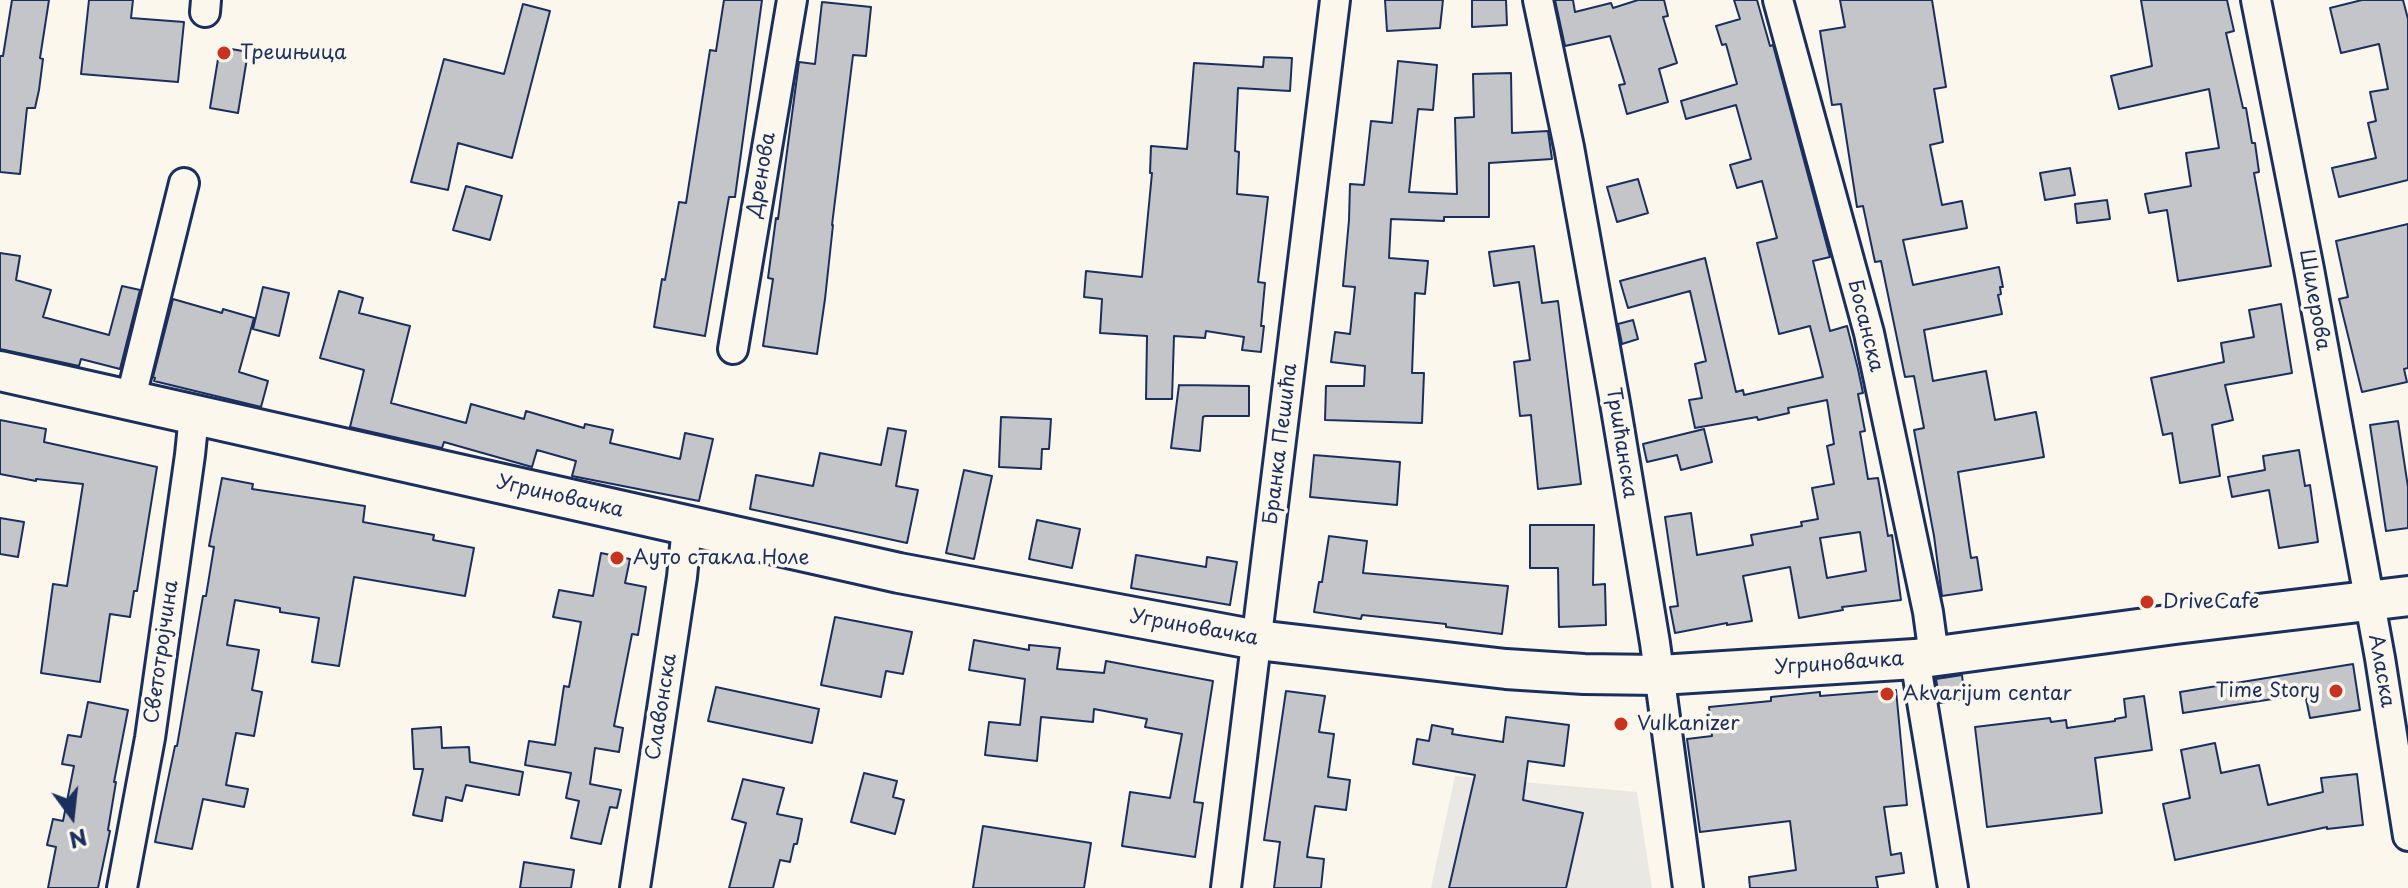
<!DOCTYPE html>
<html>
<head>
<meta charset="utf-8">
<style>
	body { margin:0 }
	#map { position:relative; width:2408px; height:888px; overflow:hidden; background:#fbf7ec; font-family:"Playpen Sans",sans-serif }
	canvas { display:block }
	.north { position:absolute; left:32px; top:776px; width:80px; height:80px; -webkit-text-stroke:6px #fbf7ec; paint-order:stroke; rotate:165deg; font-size:22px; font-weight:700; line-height:32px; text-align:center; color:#1b2f5e }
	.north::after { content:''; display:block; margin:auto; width:28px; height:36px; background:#1b2f5e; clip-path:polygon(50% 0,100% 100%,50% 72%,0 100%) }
</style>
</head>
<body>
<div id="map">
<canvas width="2408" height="888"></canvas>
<div class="north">N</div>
</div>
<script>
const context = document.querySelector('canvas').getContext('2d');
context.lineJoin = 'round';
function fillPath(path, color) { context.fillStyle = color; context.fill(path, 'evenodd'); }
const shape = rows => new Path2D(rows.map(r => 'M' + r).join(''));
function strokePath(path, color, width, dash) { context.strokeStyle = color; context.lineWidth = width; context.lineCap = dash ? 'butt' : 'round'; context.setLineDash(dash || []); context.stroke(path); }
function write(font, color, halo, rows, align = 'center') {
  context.font = font + ' "Playpen Sans",sans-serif'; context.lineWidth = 7; context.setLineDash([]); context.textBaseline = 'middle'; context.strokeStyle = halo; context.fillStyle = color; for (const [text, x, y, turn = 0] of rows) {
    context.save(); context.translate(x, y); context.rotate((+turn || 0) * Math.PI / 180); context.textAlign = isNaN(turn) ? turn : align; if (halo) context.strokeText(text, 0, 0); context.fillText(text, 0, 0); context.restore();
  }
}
fillPath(shape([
	[1455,776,1637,792,1652,888,1431,888]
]), '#eae8e2');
const building = shape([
	[12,0,49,0,40,58,43,59,39,90,35,108,27,108,20,174,0,172,0,56,3,56,12,0],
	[89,0,133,0,131,18,184,22,178,82,81,74,89,0],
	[724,0,762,0,735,197,729,197,705,336,654,327,662,279,665,280,679,202,686,203,710,50,716,51,724,0],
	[1385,0,1443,0,1440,28,1387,31,1385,0],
	[1472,0,1506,0,1507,25,1472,27,1472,0],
	[1555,0,1573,0,1575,12,1611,3,1613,8,1638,0,1664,0,1668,16,1663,17,1677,63,1659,69,1668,102,1627,114,1619,85,1625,84,1610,36,1565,46,1555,0],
	[1734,0,1757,0,1770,46,1773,45,1830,257,1813,261,1830,331,1847,326,1858,369,1863,393,1858,394,1865,431,1860,432,1868,479,1878,478,1888,536,1892,535,1901,600,1842,607,1843,610,1799,618,1790,567,1743,576,1752,621,1727,625,1727,623,1675,633,1670,607,1678,606,1665,517,1691,513,1697,555,1753,545,1751,535,1802,526,1801,522,1818,519,1812,488,1834,484,1827,446,1834,444,1827,400,1788,408,1789,413,1758,420,1757,417,1695,428,1689,400,1702,398,1695,364,1706,361,1690,291,1628,308,1620,281,1705,258,1736,392,1743,390,1744,395,1823,377,1810,326,1779,334,1757,243,1777,238,1762,181,1737,188,1730,165,1751,159,1736,105,1686,119,1681,101,1737,84,1726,44,1722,45,1716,26,1740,19,1734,0],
	[1860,532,1866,571,1827,578,1820,538,1860,532],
	[1840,0,1932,0,1946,87,1934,89,1943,142,1930,145,1942,205,1962,201,1967,228,1903,240,1913,285,1999,267,2003,287,2000,287,2001,294,1998,295,2002,314,1924,330,1933,381,1986,371,1995,420,2036,412,2044,457,1958,472,1971,558,1977,557,1982,590,1942,596,1934,536,1914,430,1924,428,1914,376,1905,377,1881,261,1875,262,1863,206,1857,207,1841,104,1832,105,1820,31,1845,27,1840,0],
	[2141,0,2227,0,2234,31,2226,33,2243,108,2246,108,2252,143,2255,143,2259,172,2254,173,2271,266,2178,281,2167,210,2149,213,2145,194,2191,186,2186,153,2219,148,2209,89,2119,109,2111,76,2152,66,2141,0],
	[2362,0,2403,0,2408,19,2408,180,2339,197,2332,168,2376,158,2368,123,2376,121,2370,92,2388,89,2379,44,2341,53,2330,8,2362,0],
	[822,2,871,7,866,56,853,55,832,225,833,225,825,299,817,354,763,346,773,279,768,278,776,218,778,219,799,62,815,64,822,2],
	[523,4,550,11,512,158,458,143,448,190,411,182,444,59,504,74,523,4],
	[220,47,248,52,238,113,210,108,220,47],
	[1264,57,1292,58,1290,91,1238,88,1235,151,1239,152,1237,194,1268,197,1258,282,1265,283,1261,326,1264,326,1261,352,1242,350,1244,337,1206,331,1205,338,1174,336,1172,399,1146,399,1147,336,1100,333,1102,299,1084,297,1086,271,1142,277,1152,173,1150,173,1151,146,1187,149,1194,63,1263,67,1264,57],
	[1398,61,1437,65,1433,110,1418,109,1409,192,1457,194,1455,118,1474,117,1473,74,1511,73,1512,133,1548,131,1552,159,1489,163,1489,217,1444,217,1444,221,1391,219,1389,258,1428,261,1425,294,1415,293,1412,373,1424,373,1422,423,1325,420,1326,386,1364,386,1365,366,1331,362,1335,332,1350,334,1355,287,1343,286,1349,220,1350,184,1364,185,1371,121,1392,123,1398,61],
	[2070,168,2075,195,2045,200,2040,173,2070,168],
	[1638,179,1648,213,1617,222,1607,187,1638,179],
	[466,186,502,196,490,240,453,230,466,186],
	[2107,200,2110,219,2077,223,2075,204,2107,200],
	[2408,224,2408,368,2404,369,2407,382,2362,392,2339,299,2348,297,2336,241,2408,224],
	[1534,246,1542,303,1558,301,1581,484,1538,489,1531,415,1520,416,1514,362,1530,360,1519,282,1494,286,1489,252,1534,246],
	[0,253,20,256,16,280,51,290,43,317,109,335,122,286,140,290,120,369,81,359,79,366,0,349,0,253],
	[263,287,289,293,279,336,253,329,263,287],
	[339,291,363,298,359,313,410,326,391,403,466,423,471,404,524,419,526,411,584,428,585,424,613,430,610,443,680,459,685,433,713,439,699,501,572,476,576,461,537,450,532,467,444,442,442,448,350,427,364,370,320,358,339,291],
	[173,299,222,313,223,309,254,318,239,372,268,381,261,407,154,381,155,378,153,377,173,299],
	[2281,304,2292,373,2225,385,2233,420,2212,425,2220,476,2180,483,2172,433,2163,435,2151,378,2224,362,2221,343,2254,337,2249,310,2281,304],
	[1633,320,1638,339,1622,344,1618,324,1633,320],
	[1179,385,1249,386,1249,416,1205,416,1203,417,1200,451,1171,448,1179,385],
	[1001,417,1051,419,1049,449,1042,449,1041,469,999,467,1001,417],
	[0,420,46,429,44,442,157,467,137,591,134,591,130,617,110,614,100,682,41,673,53,584,67,586,83,484,36,479,36,481,0,474,0,420],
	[2398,421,2408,487,2408,528,2386,531,2370,425,2398,421],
	[888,428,906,431,896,486,918,490,907,543,750,509,756,475,813,486,820,453,881,465,888,428],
	[1704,429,1712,462,1681,470,1677,455,1647,462,1643,444,1704,429],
	[2299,450,2305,486,2310,485,2318,542,2279,548,2269,490,2232,497,2228,477,2265,470,2263,456,2299,450],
	[1314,455,1400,462,1397,505,1310,497,1314,455],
	[964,470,992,476,974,559,946,553,964,470],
	[222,478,253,484,252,489,365,506,363,522,434,535,433,540,474,548,465,596,354,577,339,666,312,662,319,618,280,612,280,608,235,600,227,645,259,650,252,690,262,692,254,736,236,733,226,785,248,789,244,807,203,799,192,849,155,842,175,746,177,746,203,596,206,596,214,547,209,546,222,478],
	[0,518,24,522,18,557,0,554,0,518],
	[1037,520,1080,529,1072,568,1029,559,1037,520],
	[1530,525,1594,525,1593,585,1605,584,1606,625,1559,627,1558,568,1530,568,1530,525],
	[1329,536,1367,541,1363,573,1508,586,1502,634,1446,627,1446,624,1362,615,1361,619,1314,612,1319,582,1322,582,1329,536],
	[601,553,630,559,625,583,646,587,638,635,632,634,614,726,623,728,619,752,595,748,590,784,621,790,617,808,610,807,601,844,571,838,579,801,566,798,571,773,525,765,529,741,555,745,564,686,569,687,581,622,553,617,559,590,593,596,601,553],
	[1136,555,1206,567,1207,557,1237,562,1230,605,1131,588,1136,555],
	[835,617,912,632,903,674,886,671,881,697,821,685,835,617],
	[974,640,1029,650,1029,645,1060,648,1057,669,1104,673,1106,661,1213,681,1194,802,1203,803,1195,857,1122,846,1130,792,1170,798,1182,734,1145,727,1147,719,1094,709,1093,722,1041,717,1037,761,985,755,989,722,1020,725,1025,679,969,670,974,640],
	[2353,664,2360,710,2310,718,2305,694,2183,713,2180,692,2353,664],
	[1962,675,1965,699,1940,703,1936,679,1962,675],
	[716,687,819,709,812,743,708,721,716,687],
	[1896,690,1907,805,1884,807,1891,855,1901,853,1904,873,1876,877,1878,888,1750,888,1749,877,1796,870,1790,821,1700,832,1687,739,1712,736,1709,707,1771,701,1771,697,1820,692,1820,696,1896,690],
	[1286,691,1325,696,1319,732,1334,734,1328,777,1350,780,1346,810,1315,806,1307,857,1324,859,1321,888,1274,888,1280,842,1264,840,1286,691],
	[2144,696,2152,750,2095,758,2102,813,1987,827,1975,727,2050,718,2051,722,2066,720,2067,728,2115,721,2115,719,2126,717,2124,699,2144,696],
	[88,702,128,710,114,782,116,782,108,830,110,831,98,888,48,888,56,847,47,845,53,819,63,821,74,766,62,764,68,735,81,737,88,702],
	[1506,717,1569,725,1564,766,1528,761,1523,800,1583,813,1566,888,1449,888,1475,775,1413,764,1417,739,1429,741,1432,725,1453,729,1452,734,1503,742,1506,717],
	[441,727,442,748,469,747,470,762,523,772,519,795,466,785,462,801,446,797,442,821,413,815,423,769,414,769,412,729,441,727],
	[2215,743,2221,773,2259,765,2268,805,2323,792,2321,778,2357,774,2363,825,2327,829,2327,827,2175,860,2163,804,2190,798,2181,750,2215,743],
	[864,773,897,781,893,797,904,800,895,834,851,822,864,773],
	[743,779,784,788,777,814,802,819,797,844,794,844,790,862,780,860,773,888,729,888,746,823,732,819,743,779],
	[983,826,1091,843,1084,888,973,888,983,826],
	[524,862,574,870,571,888,520,888,524,862]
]);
fillPath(building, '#c3c5c9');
strokePath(building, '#1b2f5e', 2);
const minor = shape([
	[1538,0,1569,147,1615,403,1655,643,1688,888],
	[1778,0,1869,333,1928,612,1934,656],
	[2256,0,2309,269,2380,658,2408,836],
	[205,12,206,0],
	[733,349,792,0],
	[130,401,184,183],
	[1915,659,1953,888],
	[122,888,150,738,190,455,194,415],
	[635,888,682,577,687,526],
	[1226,888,1335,0]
]);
const secondary = shape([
	[0,371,899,573,1257,640,1506,669,1584,674,1660,675,1915,659,2175,624,2408,596]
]);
strokePath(minor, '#1b2f5e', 34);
strokePath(secondary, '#1b2f5e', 44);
strokePath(minor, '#fbf7ec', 28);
strokePath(secondary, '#fbf7ec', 38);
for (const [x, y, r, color] of [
	[224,53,8,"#c8321e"],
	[617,558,8,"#c8321e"],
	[2147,602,8,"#c8321e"],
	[2336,691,8,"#c8321e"],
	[1887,694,8,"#c8321e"],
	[1621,724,8,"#c8321e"]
]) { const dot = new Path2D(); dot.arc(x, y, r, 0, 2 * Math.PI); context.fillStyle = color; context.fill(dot); strokePath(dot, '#fbf7ec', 3); }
write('20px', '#1b2f5e', '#fbf7ec', [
	["Трешњица",240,53],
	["Ауто стакла Ноле",633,558],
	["DriveCafe",2163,602],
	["Time Story",2320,691,"right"],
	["Akvarijum centar",1903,694],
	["Vulkanizer",1637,724]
], 'left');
write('20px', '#1b2f5e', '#fbf7ec', [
	["Дренова",762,175,-80],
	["Шилерова",2314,300,80],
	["Босанска",1865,326,76],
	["Тршћанска",1621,443,81],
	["Бранка Пешића",1281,444,-83],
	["Угриновачка",560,497,13],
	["Угриновачка",1194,628,10],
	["Светотројчина",162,652,-82],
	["Угриновачка",1839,664,-4],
	["Аласка",2381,671,80],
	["Славонска",662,707,-81]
]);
</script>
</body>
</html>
